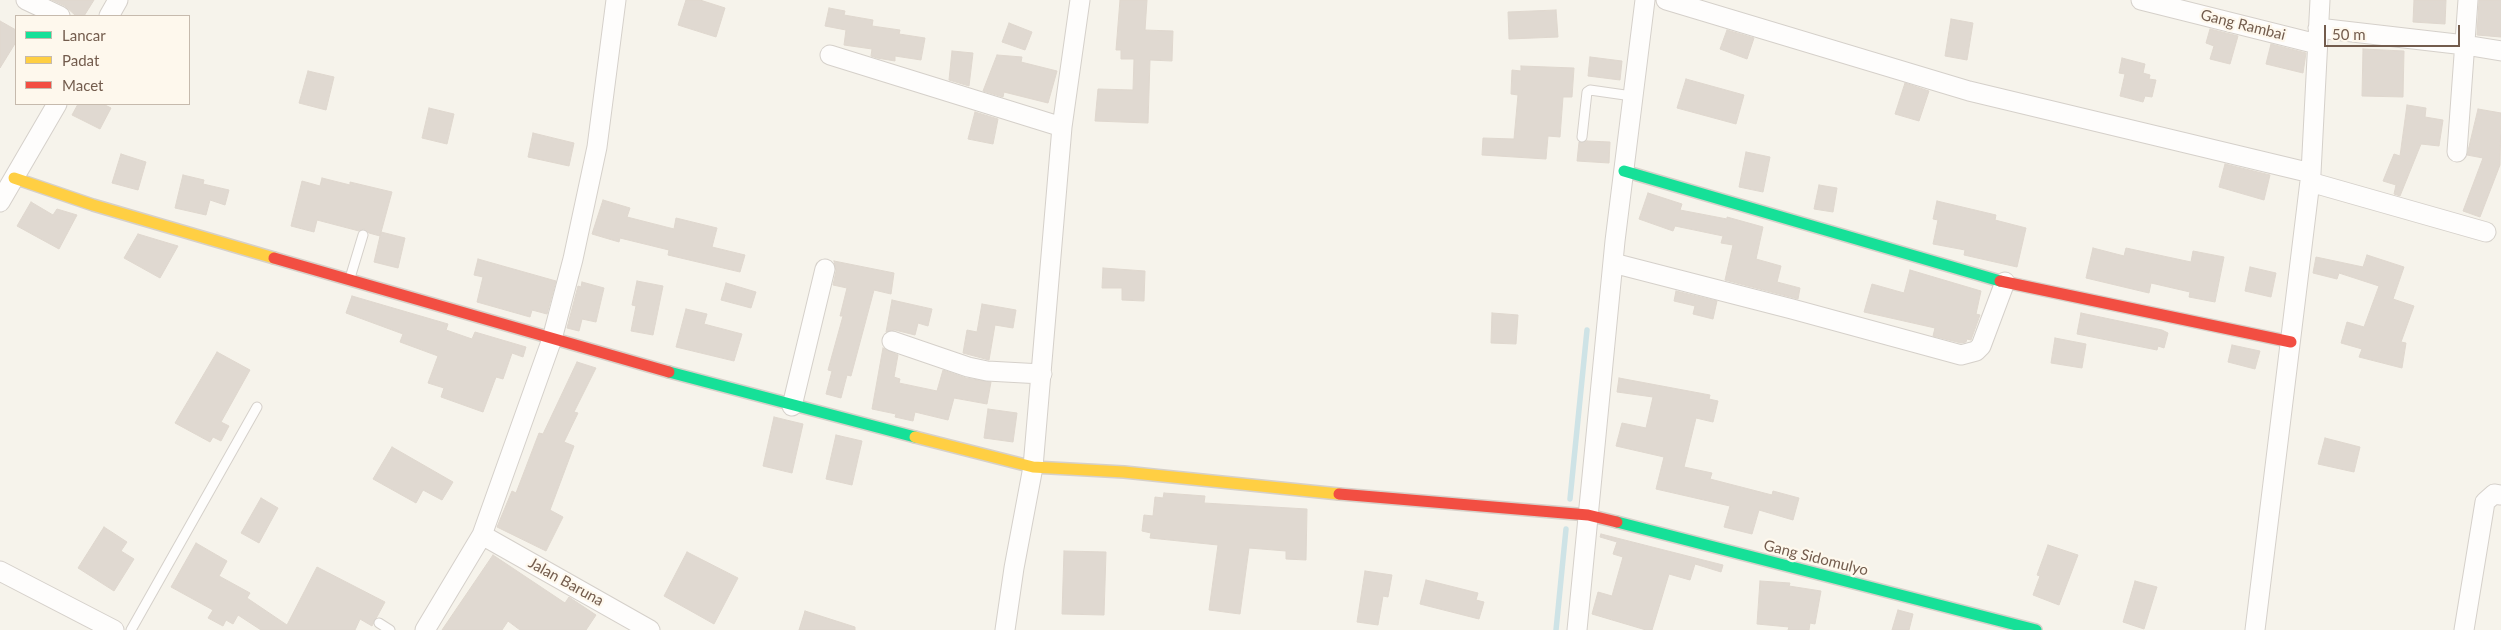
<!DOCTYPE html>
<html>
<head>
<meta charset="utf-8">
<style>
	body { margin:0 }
	#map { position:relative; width:2501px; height:630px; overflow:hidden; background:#f6f3eb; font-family:Lato,sans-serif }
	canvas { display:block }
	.legend { position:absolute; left:15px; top:15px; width:175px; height:90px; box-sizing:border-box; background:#fef8ed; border:1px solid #c6baad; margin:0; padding:6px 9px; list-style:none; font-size:15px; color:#735c4d }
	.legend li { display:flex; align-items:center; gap:10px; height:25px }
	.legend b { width:25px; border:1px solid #c6baad }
	.scale { position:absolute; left:2324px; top:25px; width:136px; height:22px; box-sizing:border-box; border:2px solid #735c4d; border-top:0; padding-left:6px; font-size:15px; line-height:18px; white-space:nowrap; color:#735c4d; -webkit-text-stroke:4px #fef8ed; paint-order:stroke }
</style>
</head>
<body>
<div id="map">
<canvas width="2501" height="630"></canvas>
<ul class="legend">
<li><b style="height:6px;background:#16e098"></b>Lancar</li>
<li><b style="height:6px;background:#ffcf43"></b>Padat</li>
<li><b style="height:6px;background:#f24e42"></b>Macet</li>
</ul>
<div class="scale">50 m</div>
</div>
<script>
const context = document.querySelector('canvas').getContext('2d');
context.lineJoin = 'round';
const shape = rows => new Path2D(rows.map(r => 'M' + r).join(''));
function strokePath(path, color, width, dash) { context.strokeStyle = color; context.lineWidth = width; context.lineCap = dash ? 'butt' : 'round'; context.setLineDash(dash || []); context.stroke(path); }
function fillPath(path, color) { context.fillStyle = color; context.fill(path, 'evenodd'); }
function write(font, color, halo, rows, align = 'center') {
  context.font = font + ' Lato,sans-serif'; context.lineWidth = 4.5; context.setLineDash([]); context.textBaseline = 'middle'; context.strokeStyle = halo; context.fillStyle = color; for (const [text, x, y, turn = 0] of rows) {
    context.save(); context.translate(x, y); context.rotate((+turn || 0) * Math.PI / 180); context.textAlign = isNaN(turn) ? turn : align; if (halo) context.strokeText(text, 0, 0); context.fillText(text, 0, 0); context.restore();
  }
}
strokePath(shape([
	[1570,499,1587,330],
	[1556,630,1566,529]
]), '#cee3e6', 5.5);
const building = shape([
	[52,0,94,0,84,16,76,16,65,6,52,0],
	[686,0,700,0,725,8,716,37,678,25,686,0],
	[1120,0,1147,0,1145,30,1173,31,1172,61,1150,60,1148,123,1095,121,1098,89,1133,90,1134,59,1121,59,1121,50,1116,50,1120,0],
	[2414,0,2446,0,2445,24,2413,22,2414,0],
	[2479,0,2501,0,2501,37,2477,35,2479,0],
	[829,8,845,11,844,15,873,20,872,26,900,30,899,34,925,38,921,60,895,56,895,61,877,58,871,56,872,49,844,45,846,30,825,26,829,8],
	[1556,10,1558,37,1509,39,1508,12,1556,10],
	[1951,19,1973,23,1967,60,1945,56,1951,19],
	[0,21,16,30,16,42,0,68,0,21],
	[1009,23,1032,32,1025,50,1002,42,1009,23],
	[2210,29,2238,36,2230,64,2210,59,2214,46,2206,43,2210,29],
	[1727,30,1754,38,1747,59,1720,49,1727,30],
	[2271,44,2306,53,2303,73,2266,64,2271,44],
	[2363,49,2404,51,2403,97,2362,96,2363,49],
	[952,51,973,53,969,86,949,80,952,51],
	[997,55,1022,57,1021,62,1057,71,1048,103,1004,92,1003,97,983,91,997,55],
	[1590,57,1622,61,1620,80,1588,76,1590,57],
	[2122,58,2145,64,2143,73,2150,75,2149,79,2156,80,2152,97,2145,96,2143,102,2120,96,2125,74,2119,73,2122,58],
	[1521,66,1574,68,1572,97,1563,97,1560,137,1548,136,1546,159,1482,155,1483,138,1514,139,1518,95,1511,94,1512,70,1521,71,1521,66],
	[308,71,334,77,326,110,299,103,308,71],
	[1686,79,1744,95,1736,124,1677,108,1686,79],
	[1905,83,1929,91,1919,121,1895,114,1905,83],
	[78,104,103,104,111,108,100,129,72,115,78,104],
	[2407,105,2426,108,2425,117,2443,120,2439,146,2421,144,2400,196,2394,194,2396,185,2383,181,2394,154,2400,156,2407,105],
	[429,108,454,114,447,144,422,138,429,108],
	[2478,109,2501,113,2500,165,2480,217,2463,211,2483,158,2467,155,2478,109],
	[975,112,998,119,993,144,968,139,975,112],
	[533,133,574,143,569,166,528,157,533,133],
	[1587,141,1610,142,1609,163,1577,161,1579,142,1587,141],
	[1746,152,1770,157,1763,192,1739,187,1746,152],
	[121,154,146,162,138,190,112,183,121,154],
	[2225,164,2270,175,2264,200,2219,187,2225,164],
	[183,175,204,180,203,184,229,190,225,205,210,200,206,215,175,208,183,175],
	[322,178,350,185,350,182,392,192,380,236,369,233,364,229,359,231,317,220,314,232,291,226,302,181,320,186,322,178],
	[1819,185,1837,188,1833,212,1814,209,1819,185],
	[1648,193,1682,204,1680,210,1727,219,1727,217,1763,227,1756,259,1781,266,1777,282,1800,288,1798,299,1725,280,1733,245,1721,243,1723,236,1675,226,1673,231,1639,219,1648,193],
	[603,200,630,208,627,217,674,229,676,218,717,228,712,247,745,255,740,272,668,255,669,250,620,238,619,242,592,234,603,200],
	[1937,201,1996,215,1995,220,2026,228,2017,267,1964,255,1965,250,1933,244,1938,220,1933,219,1937,201],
	[31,202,53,215,57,209,77,215,59,249,17,226,31,202],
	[381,232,405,238,398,268,374,262,381,232],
	[138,234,178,246,160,278,124,258,138,234],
	[2093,248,2124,256,2126,248,2191,262,2193,251,2224,257,2215,302,2189,297,2190,292,2151,283,2149,293,2086,278,2093,248],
	[2367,255,2404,267,2393,299,2414,306,2401,342,2406,343,2402,368,2359,357,2362,349,2341,343,2347,322,2364,327,2379,286,2339,273,2337,279,2313,273,2316,257,2363,267,2367,255],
	[478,259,556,281,547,314,532,310,530,317,477,302,483,277,474,275,478,259],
	[834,261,894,273,891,294,874,290,851,376,847,375,841,398,826,394,832,371,828,370,843,316,840,316,847,288,833,285,836,271,834,261],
	[2250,267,2276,273,2271,297,2245,291,2250,267],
	[1103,268,1145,271,1144,301,1122,300,1122,288,1102,288,1103,268],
	[1910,270,1981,291,1976,314,1980,315,1971,340,1967,339,1966,342,1961,343,1933,336,1935,328,1864,312,1872,284,1904,293,1910,270],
	[637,281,663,286,653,335,631,331,636,306,632,305,637,281],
	[582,282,604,288,596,322,582,319,579,331,567,328,578,286,581,287,582,282],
	[726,283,756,292,751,308,721,300,726,283],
	[1676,291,1717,301,1713,319,1693,314,1695,306,1674,301,1676,291],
	[352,296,448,324,446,330,472,339,475,332,526,347,523,357,512,353,503,379,496,377,483,412,441,397,444,388,428,383,438,356,400,342,403,334,346,313,352,296],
	[892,300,932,309,928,326,918,323,915,335,895,330,886,332,892,300],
	[982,304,1016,310,1013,328,995,325,989,360,963,353,967,330,977,332,982,304],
	[686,309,707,314,704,324,742,334,734,361,676,347,686,309],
	[1492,313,1518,315,1516,344,1491,343,1492,313],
	[2081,313,2162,330,2168,333,2164,348,2158,346,2157,350,2077,334,2081,313],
	[2055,338,2086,344,2082,368,2051,363,2055,338],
	[2232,345,2260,351,2255,369,2228,362,2232,345],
	[883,348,898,355,894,377,900,379,899,383,937,391,943,370,966,378,991,382,987,404,954,398,948,420,915,412,913,421,895,417,896,414,872,409,883,348],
	[217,352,250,370,221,422,229,426,221,441,213,437,210,442,175,423,217,352],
	[577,362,596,368,574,412,578,413,564,442,574,446,550,510,563,517,546,551,497,527,512,491,516,493,539,433,543,434,577,362],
	[1619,378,1710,395,1709,399,1718,401,1713,422,1696,418,1684,467,1712,473,1710,479,1772,495,1773,491,1799,498,1793,520,1759,510,1752,534,1724,527,1730,506,1656,489,1664,457,1616,446,1622,423,1646,428,1653,397,1617,392,1619,378],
	[988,409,1017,413,1013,442,984,438,988,409],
	[774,417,803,424,792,473,763,466,774,417],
	[836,435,862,441,852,485,826,479,836,435],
	[2325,438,2360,447,2354,472,2318,464,2325,438],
	[392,447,453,482,442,500,423,490,416,503,373,479,392,447],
	[1164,493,1205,496,1204,503,1307,509,1306,560,1286,559,1286,551,1249,548,1240,614,1209,610,1218,545,1150,538,1151,533,1142,531,1144,515,1153,516,1155,497,1163,498,1164,493],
	[261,498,278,508,259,543,241,533,261,498],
	[104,527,127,542,121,551,134,559,114,591,78,568,104,527],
	[1601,534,1723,565,1721,572,1695,564,1690,580,1669,574,1652,630,1646,630,1592,614,1598,592,1612,596,1623,557,1613,554,1617,542,1600,537,1601,534],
	[196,543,227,561,219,576,250,593,247,598,287,625,317,567,385,602,372,626,360,619,355,630,261,630,238,615,233,624,226,620,223,626,208,618,213,610,171,587,196,543],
	[2048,545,2078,555,2059,605,2033,595,2040,576,2037,575,2048,545],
	[1064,551,1106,552,1104,615,1062,614,1064,551],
	[687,552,738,578,714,624,664,596,687,552],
	[493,555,565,603,569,597,596,615,586,630,520,630,508,621,502,630,442,630,493,555],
	[1365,571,1392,575,1388,597,1383,596,1378,625,1357,622,1365,571],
	[1426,580,1478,593,1476,600,1484,602,1479,619,1420,604,1426,580],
	[1760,581,1790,583,1789,586,1821,591,1815,624,1810,623,1809,630,1788,630,1789,627,1757,624,1760,581],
	[2135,581,2157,587,2144,629,2123,622,2135,581],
	[1898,610,1913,614,1909,630,1892,630,1898,610],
	[805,611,855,627,855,630,799,630,805,611]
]);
fillPath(building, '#e0d9d1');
strokePath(building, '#dfd7ce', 1);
const lane = shape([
	[1582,137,1587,92,1590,90,1632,96],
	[350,278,363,235],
	[379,623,390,630],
	[131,630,257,407]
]);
const street = shape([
	[26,0,60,16],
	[1666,0,1969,91,2311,173],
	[2141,0,2317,44],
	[109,16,118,0],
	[2318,28,2465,45,2501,51],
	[830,55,1062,127],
	[2457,152,2468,0],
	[2310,182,2486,232],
	[0,202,57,104],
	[1613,263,1792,309,1961,355,1976,351,1981,346,2005,282],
	[892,341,968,367,987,371,1042,374],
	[792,406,825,269],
	[482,535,650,630],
	[0,571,114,630],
	[425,630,482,535,552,339,573,259,597,147,616,0],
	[1005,630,1014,568,1033,467,1062,127,1080,0],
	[1577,630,1615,241,1645,0],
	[2255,630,2311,173,2320,0],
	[2464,630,2485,502,2494,494,2501,495]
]);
const fast = shape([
	[1624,171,2000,281],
	[669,372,915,437],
	[1617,522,2036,630]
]);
const slow = shape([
	[14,178,93,205,274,258],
	[915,437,1033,467,1124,472,1339,494]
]);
const jam = shape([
	[274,258,669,372],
	[2000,281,2291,342],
	[1339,494,1588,515,1617,522]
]);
strokePath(lane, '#d5d0ca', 11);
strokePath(street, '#d5d0ca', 21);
strokePath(fast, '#d6d0c9', 14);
strokePath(slow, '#d6d0c9', 14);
strokePath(jam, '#d6d0c9', 14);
strokePath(lane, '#fefdfc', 9);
strokePath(street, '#fefdfc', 19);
strokePath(fast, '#16e098', 11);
strokePath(slow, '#ffcf43', 11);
strokePath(jam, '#f24e42', 11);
write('15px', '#735c4d', '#fef8ed', [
	["Gang Rambai",2243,25,14],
	["Gang Sidomulyo",1816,558,14],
	["Jalan Baruna",566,582,29]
]);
</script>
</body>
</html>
